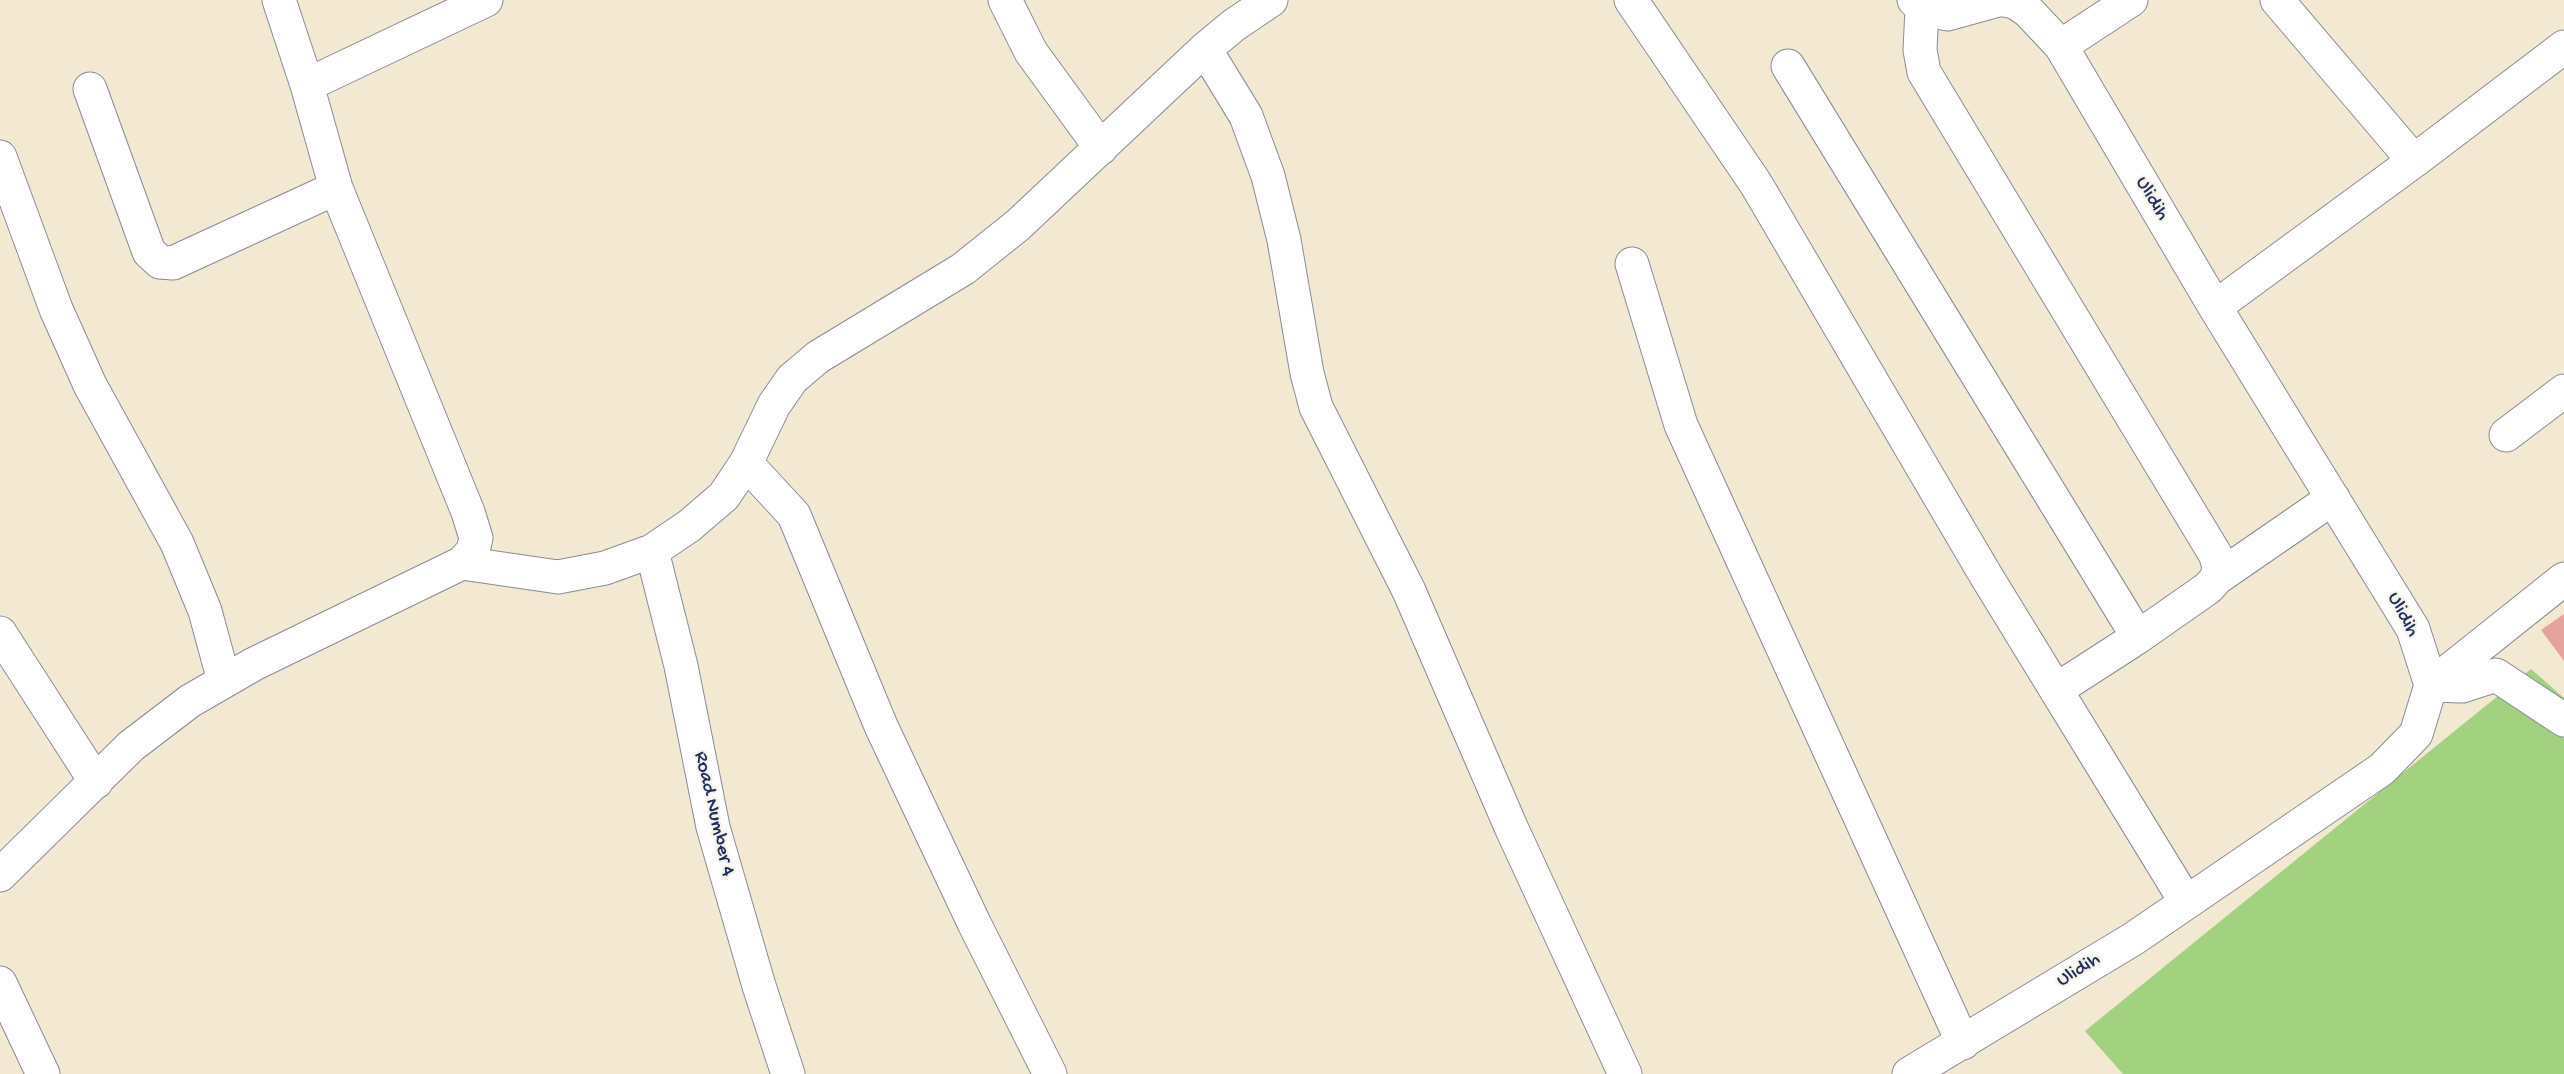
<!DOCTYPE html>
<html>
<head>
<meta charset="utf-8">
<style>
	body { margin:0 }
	canvas { display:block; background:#f3e8d2 }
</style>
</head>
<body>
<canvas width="2564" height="1074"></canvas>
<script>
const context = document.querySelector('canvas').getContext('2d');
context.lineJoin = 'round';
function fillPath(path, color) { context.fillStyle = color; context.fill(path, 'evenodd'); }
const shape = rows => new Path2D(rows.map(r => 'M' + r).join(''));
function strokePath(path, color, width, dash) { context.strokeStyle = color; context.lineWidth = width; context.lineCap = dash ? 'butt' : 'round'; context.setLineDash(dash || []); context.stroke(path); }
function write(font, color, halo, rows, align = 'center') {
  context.font = font + ' "Gochi Hand",sans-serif'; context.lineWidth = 4.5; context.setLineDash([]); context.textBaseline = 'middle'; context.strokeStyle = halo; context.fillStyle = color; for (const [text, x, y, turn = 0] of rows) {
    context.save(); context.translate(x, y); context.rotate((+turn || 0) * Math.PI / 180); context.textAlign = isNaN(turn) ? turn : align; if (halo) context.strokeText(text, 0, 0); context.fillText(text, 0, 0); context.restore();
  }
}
fillPath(shape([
	[2531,669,2564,698,2564,1074,2123,1074,2085,1031]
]), '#a2d17f');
fillPath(shape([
	[2564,614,2564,661,2541,630]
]), '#e4a39c');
const street = shape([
	[1005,0,1031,52,1101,148],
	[1631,0,1756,184,1985,574,2186,902],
	[1914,0,1922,8,1947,14,1998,0],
	[1922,8,1920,50,1924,72,2215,554,2219,566,2217,578,2208,588,2138,637,2056,690],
	[2061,46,2131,0],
	[1205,49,1246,116,1268,176,1284,240,1307,373,1316,407,1409,591,1511,827,1625,1074],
	[1788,66,2138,637],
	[307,85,486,0],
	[90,89,149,252,160,262,173,263,336,188],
	[0,157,56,309,90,385,177,543,205,611,224,681],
	[2414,161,2564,47],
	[1632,264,1681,425,1963,1043],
	[2215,307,2414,161,2277,0],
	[2506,435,2564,391],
	[746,463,794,515,881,726,974,923,1050,1074],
	[652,551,681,666,713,827,759,986,788,1074],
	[462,563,558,577,605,568,652,551,689,526,724,496,746,463,774,405,792,379,818,357,963,269,1018,225,1205,49,1234,25,1271,0],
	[2217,578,2333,498],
	[0,633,96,782],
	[2431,685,2564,579],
	[2431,685,2462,686,2496,675,2564,720],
	[0,875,131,746,190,701,254,664,462,563,473,551,476,538,468,512,336,188,307,85,279,0],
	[0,983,43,1074],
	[1909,1074,2133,939,2382,769,2416,734,2431,685,2413,629,2215,307,2061,46,2028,11,2015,2,2004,0]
]);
strokePath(street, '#878c98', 35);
strokePath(street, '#fff', 33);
write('20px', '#1b2f5e', '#f7f3e8', [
	["Ulidih",2151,199,59],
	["Ulidih",2402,615,62],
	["Road Number 4",713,814,77],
	["Ulidih",2079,971,-32]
]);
</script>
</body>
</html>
